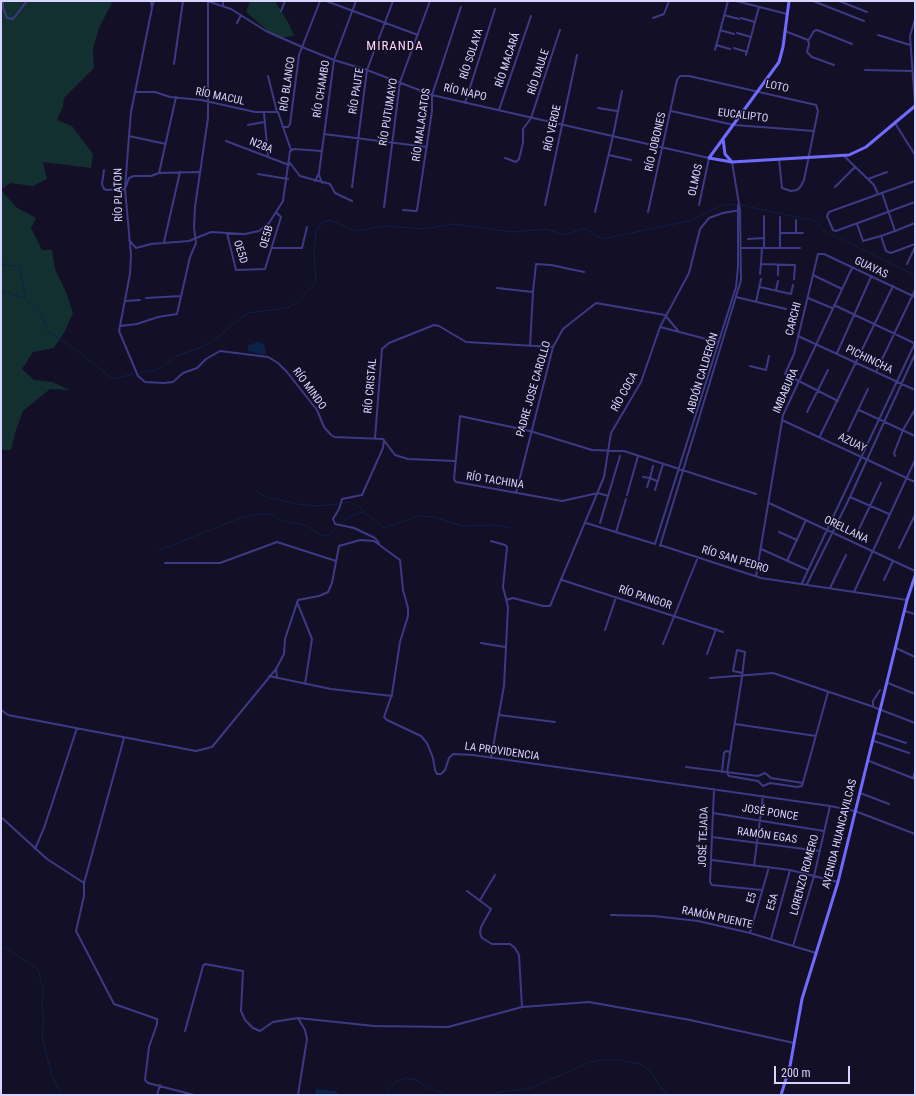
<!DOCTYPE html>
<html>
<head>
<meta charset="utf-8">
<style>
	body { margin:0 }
	#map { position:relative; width:916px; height:1096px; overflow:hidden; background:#130f26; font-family:"Roboto Condensed",sans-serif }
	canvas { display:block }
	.frame { position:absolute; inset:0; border:2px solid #d9d4ff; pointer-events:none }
	.scale { position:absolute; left:774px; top:1066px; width:76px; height:18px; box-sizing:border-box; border:2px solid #d9d4ff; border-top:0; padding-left:5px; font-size:12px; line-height:14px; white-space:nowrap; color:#d9d4ff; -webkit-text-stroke:3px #130f26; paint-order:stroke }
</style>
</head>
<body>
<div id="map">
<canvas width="916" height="1096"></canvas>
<div class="frame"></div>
<div class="scale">200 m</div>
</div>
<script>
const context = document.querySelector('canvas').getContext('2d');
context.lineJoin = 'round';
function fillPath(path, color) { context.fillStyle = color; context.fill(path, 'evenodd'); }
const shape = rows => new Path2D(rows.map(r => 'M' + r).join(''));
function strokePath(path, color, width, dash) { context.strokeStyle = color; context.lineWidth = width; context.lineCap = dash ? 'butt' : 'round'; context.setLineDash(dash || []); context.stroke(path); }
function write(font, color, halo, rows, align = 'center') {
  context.font = font + ' "Roboto Condensed",sans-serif'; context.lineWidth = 3; context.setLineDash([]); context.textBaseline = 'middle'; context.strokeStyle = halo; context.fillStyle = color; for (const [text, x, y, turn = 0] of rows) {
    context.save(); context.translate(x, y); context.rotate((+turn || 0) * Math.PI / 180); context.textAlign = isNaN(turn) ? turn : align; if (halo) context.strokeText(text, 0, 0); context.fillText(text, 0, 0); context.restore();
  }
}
fillPath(shape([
	[1,1,113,1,99,28,93,49,94,68,64,98,63,107,57,120,72,126,93,154,91,168,43,162,47,179,33,186,10,183,1,190,16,207,36,218,31,228,42,250,52,250,55,269,66,292,73,313,65,331,54,348,33,352,22,369,34,380,52,382,70,390,50,389,23,411,16,430,11,450,1,450],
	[250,1,275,1,289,24,294,36,278,38,268,31,246,12]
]), '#12302f');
fillPath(shape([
	[259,342,264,344,266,353,264,355,248,351,248,345],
	[316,1089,335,1091,340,1095,315,1095]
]), '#0c2248');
strokePath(shape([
	[741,205,815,221,824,231,915,275],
	[1,264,20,267,25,298,42,316,48,331,76,350,113,379,134,374],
	[1,291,25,298],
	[139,373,156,370,179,355,202,347,220,336,231,325,248,313,287,308,296,303,316,282,314,255,316,231,323,222,330,220,356,231,384,226,424,229,453,224,512,232,546,229,565,235,584,228,602,239,689,221,719,206,735,204],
	[256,491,266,497,298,504,316,506,338,504],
	[342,503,349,502,360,507,364,512],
	[341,523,351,516,364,512,384,528,419,516,434,517,462,526,494,525,510,528],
	[158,551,240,518,259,514,272,514,282,521,305,525,323,536,331,534,338,527],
	[1,945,38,969,43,990,42,1008,44,1023,42,1036,51,1073,61,1095],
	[385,1095,396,1081,406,1078,416,1080,425,1086,449,1095],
	[490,1095,500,1092,531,1088,590,1062,600,1060,620,1060,640,1064,648,1069,667,1095]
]), '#0c2248', 1);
strokePath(shape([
	[3,1,3,8,7,18,13,19,27,1],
	[151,1,152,8,131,112,129,136,125,189,131,255,130,274,119,331,138,376,145,382,164,383,173,382,183,373,197,368,206,359,220,351,268,357,278,363,287,372,317,410,324,427,331,435,334,437,383,439,395,455,408,459,455,461],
	[207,1,231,9,266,31,302,47,334,60,367,70,432,95,709,158,699,205],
	[223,1,223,5],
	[326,1,418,35],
	[736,1,787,14],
	[813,1,864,21],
	[839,1,867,12],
	[152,7,154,1],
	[281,11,285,1],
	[724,15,739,19],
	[653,18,664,14,669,1],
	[741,18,755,22],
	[915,19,910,36,915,105],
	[237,23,241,15],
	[720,30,734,34],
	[785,31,808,40,809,44,807,52,812,57,834,65],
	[737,33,751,37],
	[878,35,910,45],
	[808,41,814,31,817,30,852,44],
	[716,45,730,49],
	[734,48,747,52],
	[715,50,728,1],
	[746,55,759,7],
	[174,64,183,1],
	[865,70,912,71],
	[268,76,277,112],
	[135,92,155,92,170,97,201,100,255,112,278,112,283,127,288,127,290,124,299,55,320,1],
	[465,103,495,9],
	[598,108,617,111],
	[499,110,531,16],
	[671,111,734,125,814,131],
	[264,113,268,157],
	[895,123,915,155],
	[248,125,264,122],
	[283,127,291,150],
	[324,134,427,147],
	[129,136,166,144],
	[226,141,289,165],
	[609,155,631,160],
	[844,156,874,185,878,194],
	[505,158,516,162,519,159,523,143,523,129,531,118,560,30],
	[290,163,300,176,330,184,335,193,352,201],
	[104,170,102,184,104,189,107,190,125,189,129,178,134,176,151,176,159,173,199,172],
	[159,173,176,97],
	[258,174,288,179],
	[319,175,322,183],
	[868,179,887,172],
	[315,181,319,173,334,60,356,1],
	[915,181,829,212,827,216,833,230,836,231,915,202],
	[352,187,367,70,393,1],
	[835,187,855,167],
	[882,193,895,231,881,236,886,251,891,253,915,244],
	[545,205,577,55],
	[384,207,400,82,430,1],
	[403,210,416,211,417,210,432,111,432,95,461,7],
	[595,212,613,136,622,91],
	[648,212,677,80,680,76,689,76,816,105,818,111,804,180,801,186,797,190,791,191,782,188,779,159],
	[764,216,764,248],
	[796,220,796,233],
	[857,224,863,241,881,236],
	[895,231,915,223],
	[227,233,236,270,265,269,281,217,276,212],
	[780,233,780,217],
	[748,239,764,238],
	[129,240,136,248,151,244,189,241,211,232,245,234,259,231,269,223,283,201,290,151,294,149,321,151],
	[164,242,180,172],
	[272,248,302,248,307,227],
	[741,248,800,248],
	[762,248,761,264,795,265,794,279],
	[780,248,780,233,803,233],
	[907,264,915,247],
	[760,274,761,264],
	[778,275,778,265],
	[813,275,842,289],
	[760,287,791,294,793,285],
	[497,288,533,292,530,346],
	[776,290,778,281],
	[533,292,536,264,551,265,584,272],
	[736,297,786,309],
	[146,298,181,296],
	[808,298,832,308],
	[125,301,140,300],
	[756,302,761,279],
	[834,305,914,343],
	[120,326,137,324,158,317,177,314,190,257,196,243,194,227,195,207,208,118,208,1],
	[660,327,718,342],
	[798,336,915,390],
	[837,353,871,277],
	[750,366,766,370,769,356],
	[876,372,915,290],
	[838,401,785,374,794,354,818,254,824,254,915,297],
	[859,410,915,436],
	[807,412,828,370],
	[782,420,915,482],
	[848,431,868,389],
	[820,436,893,286],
	[375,438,382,349,389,343,434,325,439,326,466,342,553,347],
	[895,456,894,453,903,430,914,411],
	[653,466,650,478,657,481],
	[643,477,650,478,647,487],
	[655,490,663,464],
	[516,493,553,347,563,329,596,303,665,315,679,332],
	[627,495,638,456],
	[608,496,598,493,562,501,456,482,454,479,460,416,530,431,592,450,624,451,756,494],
	[850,497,889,514],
	[769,503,915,571],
	[586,523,655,544],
	[600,523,620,456],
	[859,529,881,483],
	[616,532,626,499],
	[779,532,797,540],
	[491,541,505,545,507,547,503,587,508,607,504,686,491,758],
	[379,543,375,538,354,528,335,524,333,519,339,509,342,499,362,495,383,448,384,440],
	[655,544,736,287,738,267,738,205],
	[660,545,761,578,907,600],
	[660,546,741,280,740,210,732,162],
	[899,548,915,515],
	[761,549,808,570],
	[787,561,806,520],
	[165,563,220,563,277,542,336,561],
	[756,576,783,415,852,268],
	[562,580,723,632],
	[884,580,893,561],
	[802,583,915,343],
	[807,584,850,497,915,354],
	[830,588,846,555],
	[854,592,915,460],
	[506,600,513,598,543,606,550,606,604,477,611,433,641,382,660,327,689,273,700,229,709,218,723,213,740,210],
	[297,602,312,639,305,684],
	[905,611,915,614],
	[605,630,616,597],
	[481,643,505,647],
	[663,644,698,557],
	[896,648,915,657],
	[707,654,716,629],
	[276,669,277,678],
	[269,676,331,689,392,696],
	[710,678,773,673,871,706,915,723],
	[888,683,915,694],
	[873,706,873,701,880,690],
	[1,710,8,715,196,751,212,747,276,669,284,654,285,639,298,600,319,596,328,592,332,583,339,546,360,540,374,541,400,560,403,590,408,608,408,616,400,642,392,694,384,717,387,720,421,736,427,743,433,758,435,770,437,774,441,774,445,770,449,758,453,754,473,755,830,806,855,811,915,834],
	[499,715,555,722],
	[735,724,816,736],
	[876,733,906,743],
	[124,738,84,883,84,896,76,931,114,1004,157,1019,157,1024,149,1047,145,1080,148,1083,194,1095],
	[874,741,909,753],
	[869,761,915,779],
	[686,767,758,776,765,773,771,778,803,783],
	[722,772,724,753,726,751,730,752],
	[727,773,729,776,758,781,763,786,770,783,797,787,802,786,828,692],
	[727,773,742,677,745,652,737,650,733,671,742,673],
	[913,778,915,771],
	[714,789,710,882,712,885,762,890],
	[860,793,889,804],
	[713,813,824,831],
	[1,817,47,859,84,883],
	[712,837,820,851],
	[35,849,44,828,77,728],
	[712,860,790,870,838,882],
	[754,866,763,796],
	[467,891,491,909,481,927,480,933,482,938,492,944,510,944,515,948,519,955,522,1007],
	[480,900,495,875],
	[611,915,654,916,698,921,750,933,816,953],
	[750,933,769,867],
	[771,939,790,870],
	[793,946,814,876,830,806],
	[298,1018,305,1030,307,1039,298,1095],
	[185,1031,203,966,205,964,243,971,241,1011,245,1020,253,1028,260,1031,273,1022,298,1018,374,1026,448,1027,522,1007,589,1002,690,1020,794,1043],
	[157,1095,160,1085]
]), '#3d3a85', 2);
strokePath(shape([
	[789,1,783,47,779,62,709,158,732,162,849,155,866,147,915,106],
	[723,139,725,154,732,162],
	[781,1095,790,1066,802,999,838,882,907,600,915,576]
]), '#6f6bff', 3);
write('11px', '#d9d4ff', '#130f26', [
	["RÍO SOLAYA",472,54,-72],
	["RÍO MACARÁ",508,60,-72],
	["RÍO DAULE",539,72,-72],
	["RÍO BLANCO",288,84,-82],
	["LOTO",777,87,12],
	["RÍO CHAMBO",322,89,-81],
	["RÍO PAUTE",357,91,-81],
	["RÍO NAPO",465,93,13],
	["RÍO MACUL",220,97,12],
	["RÍO PUTUMAYO",389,112,-81],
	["EUCALIPTO",743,116,7],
	["RÍO MALACATOS",422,125,-82],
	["RÍO VERDE",553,128,-78],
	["RÍO JOBONES",656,142,-77],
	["N28A",261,146,22],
	["OLMOS",696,180,-78],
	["RÍO PLATON",119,195,-91],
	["OE5B",267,237,-74],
	["OE5D",240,252,72],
	["GUAYAS",871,268,25],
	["CARCHI",794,319,-76],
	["PICHINCHA",869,360,26],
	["ABDÓN CALDERÓN",703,373,-73],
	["RÍO CRISTAL",371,386,-85],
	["RÍO MINDO",309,389,54],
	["PADRE JOSE CAROLLO",534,389,-74],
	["IMBABURA",786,391,-67],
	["RÍO COCA",625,392,-61],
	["AZUAY",852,443,26],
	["RÍO TACHINA",495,481,9],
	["ORELLANA",846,530,26],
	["RÍO SAN PEDRO",735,560,17],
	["RÍO PANGOR",645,598,18],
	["LA PROVIDENCIA",502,752,8],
	["JOSÉ PONCE",770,813,9],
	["AVENIDA HUANCAVILCAS",840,834,-76],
	["RAMÓN EGAS",767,836,8],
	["JOSÉ TEJADA",704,837,-88],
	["LORENZO ROMERO",805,875,-75],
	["E5",752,898,-74],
	["E5A",773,902,-74],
	["RAMÓN PUENTE",717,918,12]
]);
context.letterSpacing = '1px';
write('13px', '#ffd6f0', '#130f26', [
	["MIRANDA",395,47]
]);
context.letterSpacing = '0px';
</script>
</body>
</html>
